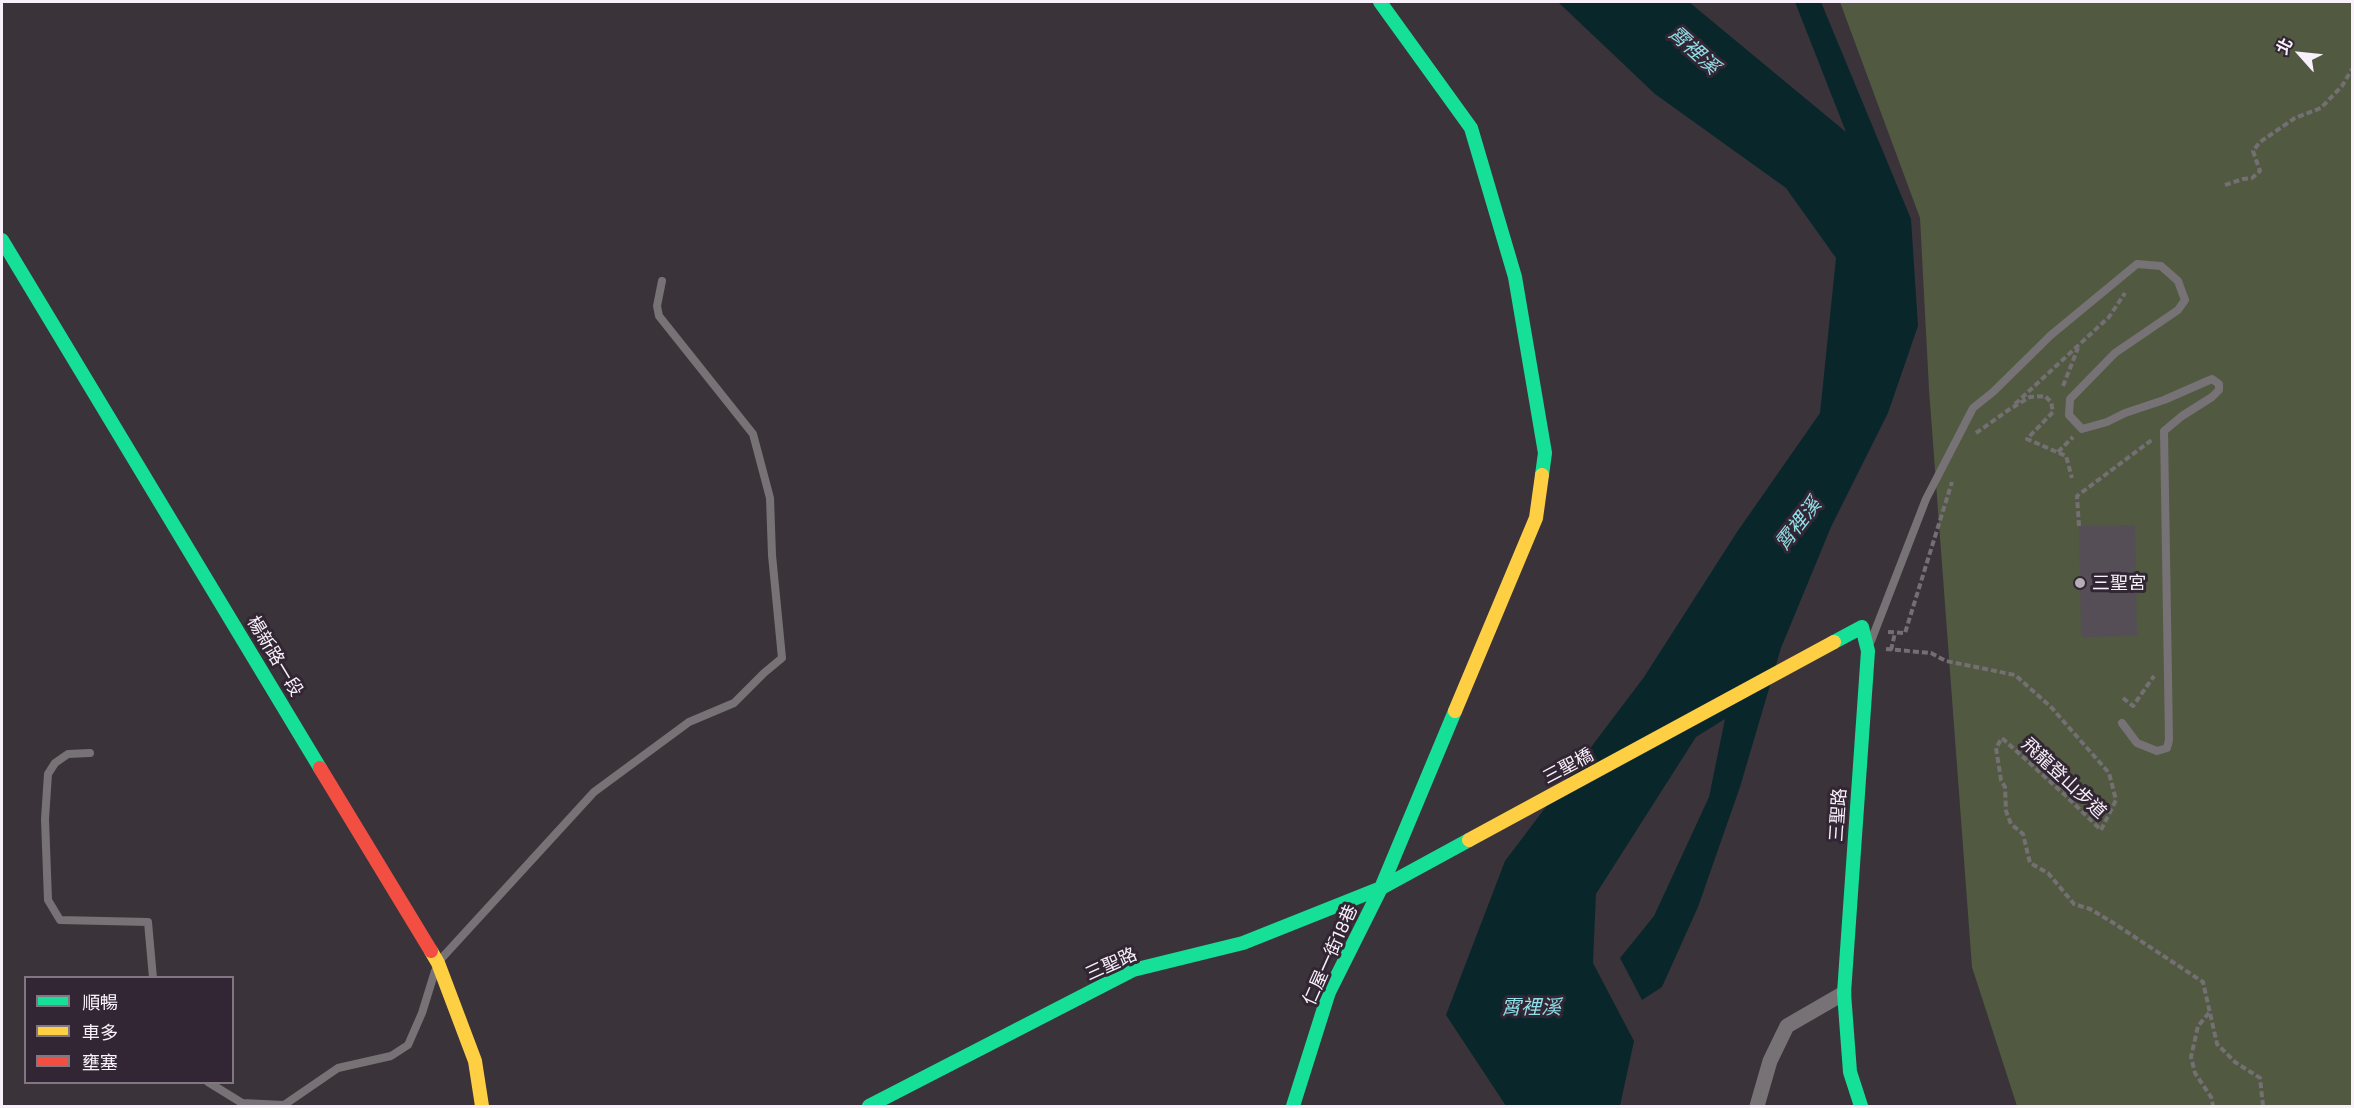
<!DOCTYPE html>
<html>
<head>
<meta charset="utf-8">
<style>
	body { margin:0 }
	#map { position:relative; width:2354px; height:1108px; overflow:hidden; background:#3a343a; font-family:"Exo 2","Noto Sans TC",sans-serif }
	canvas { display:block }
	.frame { position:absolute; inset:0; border:3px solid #f8f0fa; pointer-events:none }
	.legend { position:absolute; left:24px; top:976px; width:210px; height:108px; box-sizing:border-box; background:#322634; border:2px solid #817783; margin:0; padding:8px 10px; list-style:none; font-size:18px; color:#f8f0fa }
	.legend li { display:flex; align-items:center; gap:12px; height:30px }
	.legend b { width:30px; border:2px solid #817783 }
	.north { position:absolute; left:2270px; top:24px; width:60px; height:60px; -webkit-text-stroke:4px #322634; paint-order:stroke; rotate:297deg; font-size:16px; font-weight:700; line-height:24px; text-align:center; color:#f8f0fa }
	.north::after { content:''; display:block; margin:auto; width:21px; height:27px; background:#f8f0fa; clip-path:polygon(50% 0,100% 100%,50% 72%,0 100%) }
</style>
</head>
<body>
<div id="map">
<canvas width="2354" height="1108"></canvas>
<div class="frame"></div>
<ul class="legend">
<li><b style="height:8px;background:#16e098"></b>順暢</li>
<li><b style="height:8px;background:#ffcf43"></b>車多</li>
<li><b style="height:8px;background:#f24e42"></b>壅塞</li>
</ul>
<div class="north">北</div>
</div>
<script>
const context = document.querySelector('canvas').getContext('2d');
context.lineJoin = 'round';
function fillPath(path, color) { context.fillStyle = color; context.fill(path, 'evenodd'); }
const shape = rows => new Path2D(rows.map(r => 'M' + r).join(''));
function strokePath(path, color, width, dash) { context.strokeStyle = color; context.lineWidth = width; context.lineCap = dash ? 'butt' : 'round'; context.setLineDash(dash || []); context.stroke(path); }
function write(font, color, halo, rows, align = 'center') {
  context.font = font + ' "Exo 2","Noto Sans TC",sans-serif'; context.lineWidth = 6; context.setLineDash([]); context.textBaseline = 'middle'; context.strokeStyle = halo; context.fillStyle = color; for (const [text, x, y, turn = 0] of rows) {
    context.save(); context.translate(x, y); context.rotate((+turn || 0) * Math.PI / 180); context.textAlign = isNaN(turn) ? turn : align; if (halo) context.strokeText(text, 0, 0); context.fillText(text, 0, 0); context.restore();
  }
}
fillPath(shape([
	[1840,2,2352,2,2352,1106,2017,1106,1972,967,1929,389,1920,218]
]), '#515a41');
fillPath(shape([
	[1558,2,1689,2,1846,132,1795,2,1821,2,1911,219,1918,326,1888,413,1831,527,1781,648,1740,787,1698,907,1662,987,1642,1000,1620,958,1654,916,1709,797,1725,719,1696,737,1596,894,1593,963,1634,1041,1620,1106,1506,1106,1446,1015,1505,861,1644,677,1737,532,1820,413,1836,258,1786,188,1655,94]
]), '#09272b');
fillPath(shape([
	[2135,525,2137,636,2081,637,2079,526]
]), '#554e56');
strokePath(shape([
	[2225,185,2243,179,2252,178,2260,171,2253,151,2260,142,2295,118,2321,108,2342,86,2352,69],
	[2063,386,2078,348],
	[2015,404,2109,317,2125,293],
	[1976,433,2010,409,2030,397,2045,396,2051,402,2053,412,2027,439,2066,456,2072,478],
	[2058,452,2073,437],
	[2079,526,2077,496,2153,439],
	[1888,632,1905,633,1952,482],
	[1886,649,1931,653,1946,661,2015,675,2051,707,2109,773,2116,800,2101,830,2067,797,2002,738,1996,748,2001,780,2005,787,2006,811,2011,824,2023,834,2030,863,2048,873,2074,904,2090,909,2112,922,2203,982,2217,1044,2235,1062,2260,1078,2263,1106],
	[1891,650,1895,633],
	[2123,698,2133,706,2154,676],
	[2209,1013,2198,1026,2191,1057,2195,1073,2211,1097,2213,1106]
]), '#736f73', 4, [6, 3]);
strokePath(shape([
	[1871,641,1926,499,1973,408,1993,392,2051,335,2137,264,2161,266,2178,281,2185,300,2178,310,2115,353,2070,399,2069,415,2082,429,2107,422,2125,413,2164,400,2212,379,2219,384,2219,390,2212,397,2182,416,2164,431,2169,740,2167,748,2157,751,2137,743,2122,723],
	[90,753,68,754,55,763,48,774,45,819,48,900,60,920,148,922,153,978],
	[440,960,594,792,689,722,734,703,764,673,782,658,772,555,770,498,753,434,659,316,657,306,662,281],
	[208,1082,242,1103,284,1105,338,1068,391,1056,408,1045,422,1013,435,971]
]), '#777276', 8);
strokePath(shape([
	[1757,1106,1770,1061,1787,1026,1844,993]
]), '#777276', 15);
strokePath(shape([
	[1380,2,1471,128,1515,277,1545,453,1542,475],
	[2,240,320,768],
	[1834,642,1862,627,1868,651,1844,993,1850,1072,1861,1106],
	[869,1106,1133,970,1243,943,1381,888,1469,840],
	[1293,1106,1329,992,1381,888,1455,711]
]), '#16e098', 14);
strokePath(shape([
	[1455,711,1536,518,1542,475],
	[1469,840,1834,642],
	[431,951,438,963,475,1061,482,1106]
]), '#ffcf43', 14);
strokePath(shape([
	[320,768,431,951]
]), '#f24e42', 14);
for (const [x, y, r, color] of [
	[2080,583,6,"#b6aeb7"]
]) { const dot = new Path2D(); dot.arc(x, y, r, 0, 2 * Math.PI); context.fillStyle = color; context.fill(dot); strokePath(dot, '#322634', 2); }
write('18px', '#f8f0fa', '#322634', [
	["三聖宮",2092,583]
], 'left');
write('18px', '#f8f0fa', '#322634', [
	["楊新路一段",275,656,59],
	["三聖橋",1568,766,-28],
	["飛龍登山步道",2064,778,43],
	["三聖路",1838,815,-86],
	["仁屋一街18巷",1330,955,-66],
	["三聖路",1111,964,-24]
]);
write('italic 20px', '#91e0e8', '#322634', [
	["霄裡溪",1694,50,42],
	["霄裡溪",1798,524,-52],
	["霄裡溪",1531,1007]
]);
</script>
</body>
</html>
